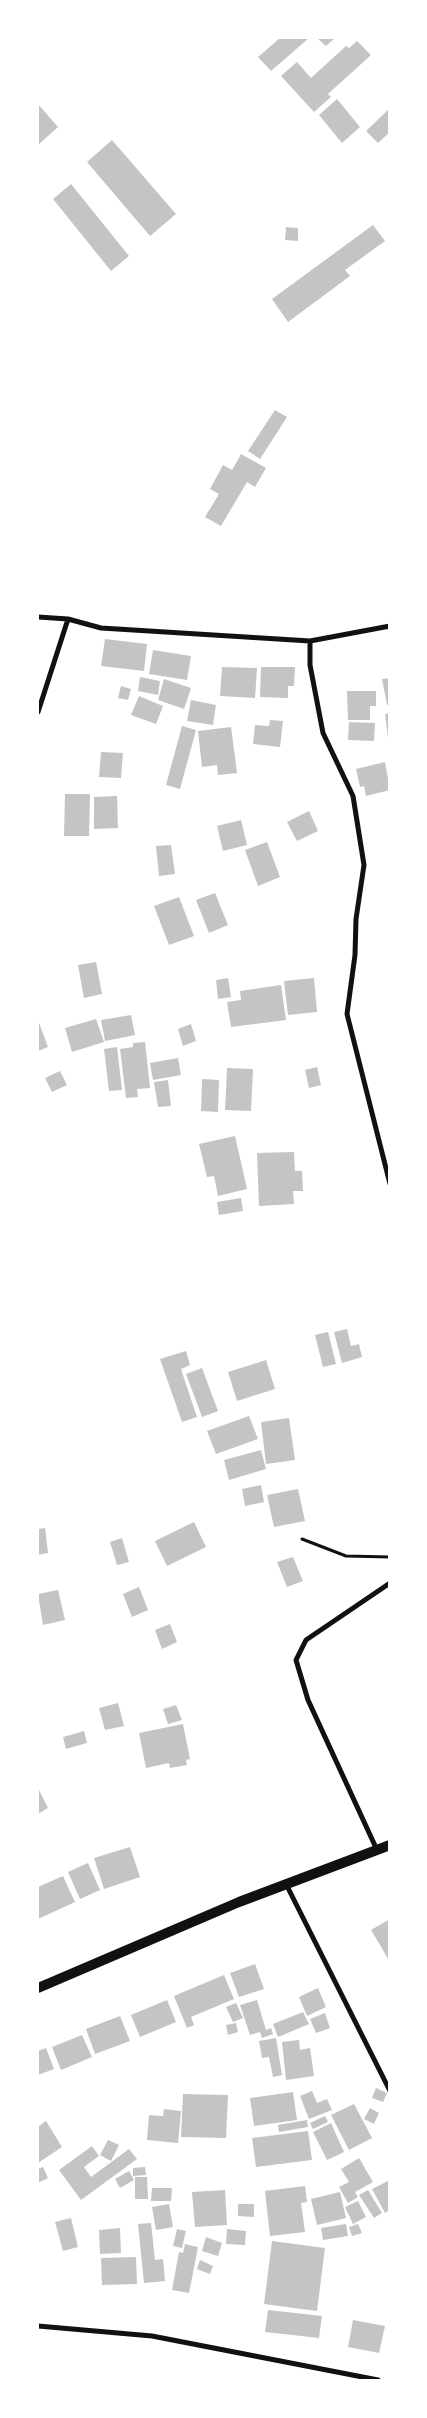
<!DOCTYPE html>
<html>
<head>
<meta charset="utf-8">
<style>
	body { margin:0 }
	#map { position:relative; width:427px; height:2418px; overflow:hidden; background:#fff; font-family:Merriweather,serif }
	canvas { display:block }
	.frame { position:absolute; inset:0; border:39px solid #fff; pointer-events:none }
</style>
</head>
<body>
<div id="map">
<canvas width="427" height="2418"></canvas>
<div class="frame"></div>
</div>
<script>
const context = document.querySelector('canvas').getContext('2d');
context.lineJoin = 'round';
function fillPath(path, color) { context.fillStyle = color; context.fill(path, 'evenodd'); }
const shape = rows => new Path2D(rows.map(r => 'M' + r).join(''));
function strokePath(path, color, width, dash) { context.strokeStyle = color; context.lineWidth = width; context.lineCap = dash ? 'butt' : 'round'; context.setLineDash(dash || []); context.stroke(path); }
fillPath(shape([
	[280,38,309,38,271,71,258,57],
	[317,38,335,38,326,46],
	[357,41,371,55,328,94,331,97,314,112,281,76,297,62,311,78,346,46,349,48],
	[337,99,360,127,342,143,319,115],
	[38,104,58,127,38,145],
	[390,108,390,132,378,143,366,131],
	[112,140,176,214,150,236,87,162],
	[71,184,129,256,111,271,53,199],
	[373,225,385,241,345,270,350,276,288,322,272,299],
	[286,227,298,228,298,241,285,240],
	[275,410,287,417,260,459,248,451],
	[241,454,266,468,255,487,247,482,221,526,205,517,219,494,210,489,223,465,232,470],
	[105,639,147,644,144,671,101,666],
	[153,650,191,656,187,680,149,674],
	[222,667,257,668,255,698,220,696],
	[261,667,295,667,294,686,288,686,288,698,260,697],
	[140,677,160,681,158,695,138,691],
	[390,678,390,705,387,705,382,679],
	[164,679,191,688,184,709,158,700],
	[121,686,131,689,128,700,118,698],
	[347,691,376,691,376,706,370,706,370,720,348,720],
	[139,696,163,706,156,724,131,715],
	[191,700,216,705,213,725,187,721],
	[390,713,390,738,388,738,385,714],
	[270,720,283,721,280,747,253,744,255,725,269,726],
	[349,722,375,723,374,741,348,740],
	[182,726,196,730,180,789,166,785],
	[231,727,237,773,218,775,217,765,202,767,198,731],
	[101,752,123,753,121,778,99,777],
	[385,762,390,790,366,796,364,786,360,787,356,769],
	[65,794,90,794,89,836,64,836],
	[117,796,118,828,94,829,94,797],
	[309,811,318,831,297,841,287,822],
	[241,820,247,845,223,851,217,826],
	[267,842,280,877,258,886,245,850],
	[171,845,175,874,159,876,156,846],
	[215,893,228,925,209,933,196,900],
	[179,897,194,936,169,945,154,906],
	[96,962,102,994,84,998,78,965],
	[228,978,231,997,218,999,216,980],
	[314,978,317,1012,288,1015,284,981],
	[281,985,286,1020,231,1027,227,1002,241,1000,240,991],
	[131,1015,135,1035,105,1041,101,1020],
	[96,1019,104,1042,72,1052,65,1028],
	[38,1020,48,1047,38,1051],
	[191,1024,196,1041,183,1046,178,1029],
	[145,1042,150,1088,137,1089,138,1097,126,1098,120,1049,133,1047,133,1043],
	[117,1047,122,1090,109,1091,104,1049],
	[178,1058,181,1075,153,1080,150,1063],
	[317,1067,321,1085,309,1088,305,1070],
	[227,1068,253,1069,251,1111,225,1110],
	[60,1071,67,1085,52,1092,45,1078],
	[202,1079,219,1080,218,1112,201,1111],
	[168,1080,171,1106,158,1107,154,1082],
	[235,1136,247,1189,218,1196,214,1176,207,1177,199,1144],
	[294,1152,295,1171,302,1171,303,1191,293,1191,294,1204,259,1206,257,1153],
	[241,1198,243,1211,219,1215,217,1202],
	[347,1329,351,1346,359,1344,362,1357,342,1363,334,1332],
	[328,1332,336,1364,323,1367,315,1335],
	[186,1351,190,1365,181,1369,197,1417,182,1422,160,1359],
	[266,1360,275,1389,237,1401,228,1372],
	[202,1368,218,1411,202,1417,186,1374],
	[249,1416,258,1439,216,1454,207,1431],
	[289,1418,295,1460,266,1464,261,1422],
	[261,1450,266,1469,229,1480,224,1460],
	[261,1485,264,1502,245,1506,242,1489],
	[298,1489,305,1521,274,1527,267,1495],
	[194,1522,206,1547,167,1566,155,1541],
	[45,1528,48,1553,38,1555,38,1529],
	[122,1538,129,1562,117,1565,110,1542],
	[293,1557,303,1581,287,1587,277,1562],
	[139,1587,148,1610,132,1617,123,1594],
	[58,1590,65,1620,43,1625,38,1594],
	[170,1624,177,1642,162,1649,155,1630],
	[118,1703,124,1726,105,1730,99,1708],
	[176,1705,182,1720,168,1724,163,1709],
	[183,1724,190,1759,186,1760,187,1765,170,1768,169,1763,146,1768,139,1733],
	[84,1731,87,1743,66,1749,63,1737],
	[38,1788,48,1808,38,1814],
	[130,1847,140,1877,104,1889,94,1858],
	[88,1863,100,1890,80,1899,68,1872],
	[63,1876,75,1902,38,1919,38,1887],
	[390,1919,390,1962,371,1930],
	[255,1964,264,1989,239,1997,230,1973],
	[224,1975,234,1999,191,2017,194,2025,187,2028,174,1996],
	[318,1988,326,2007,307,2016,299,1997],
	[167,2000,176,2022,140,2037,131,2015],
	[257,2000,266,2030,271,2028,273,2034,262,2038,260,2032,250,2035,240,2005],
	[236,2003,243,2018,233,2022,226,2007],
	[303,2012,309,2024,278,2037,273,2024],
	[325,2013,330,2028,316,2033,310,2019],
	[120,2016,130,2041,95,2054,86,2029],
	[236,2023,238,2032,228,2035,226,2025],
	[82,2035,92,2057,61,2070,52,2047],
	[276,2038,282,2075,273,2077,269,2057,262,2058,259,2041],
	[299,2040,300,2050,310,2048,314,2076,286,2080,282,2042],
	[46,2048,54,2069,38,2075,38,2051],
	[376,2088,387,2093,383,2102,372,2098],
	[312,2091,317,2103,327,2099,332,2110,309,2119,300,2096],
	[293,2092,297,2120,254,2126,250,2098],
	[183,2094,228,2095,226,2138,181,2137],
	[354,2104,372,2138,349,2150,331,2115],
	[370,2108,379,2113,374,2124,364,2119],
	[164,2109,181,2111,178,2143,147,2140,149,2115,163,2116],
	[325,2116,328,2122,313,2129,310,2123],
	[307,2120,308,2127,279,2132,278,2125],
	[46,2121,62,2147,38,2163,38,2127],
	[331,2123,344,2152,327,2160,313,2132],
	[308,2131,312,2160,256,2167,252,2138],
	[108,2140,119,2145,111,2161,100,2155],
	[92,2146,99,2156,84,2167,91,2177,129,2149,137,2159,81,2200,59,2170],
	[359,2158,373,2182,355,2192,358,2197,348,2203,339,2187,349,2182,341,2169],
	[43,2167,48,2178,38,2183,38,2169],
	[145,2167,146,2175,133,2176,133,2168],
	[129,2171,134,2180,120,2188,115,2179],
	[135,2177,147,2177,148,2199,135,2199],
	[390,2180,390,2210,385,2213,372,2189],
	[305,2186,307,2202,301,2203,305,2232,270,2236,265,2191],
	[152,2188,172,2188,171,2201,151,2201],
	[225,2190,227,2225,195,2227,192,2192],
	[368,2190,382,2213,374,2218,359,2195],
	[340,2192,346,2218,317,2225,311,2199],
	[358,2201,366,2217,353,2224,345,2207],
	[169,2204,173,2227,156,2230,152,2207],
	[238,2204,254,2204,254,2217,238,2216],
	[71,2218,78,2247,63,2251,55,2222],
	[151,2223,155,2260,163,2259,165,2281,144,2283,138,2224],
	[346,2224,348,2236,323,2240,321,2228],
	[358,2224,362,2233,352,2236,349,2227],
	[120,2228,121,2253,100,2254,99,2230],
	[177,2229,186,2231,182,2248,173,2246],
	[227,2229,246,2231,245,2245,226,2244],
	[206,2237,222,2243,218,2256,202,2251],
	[272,2241,325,2248,317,2311,264,2304],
	[185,2244,198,2247,189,2293,172,2290,179,2252,183,2253],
	[136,2257,137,2284,102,2285,101,2258],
	[200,2260,213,2266,210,2274,197,2269],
	[268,2310,322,2316,319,2338,265,2332],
	[353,2320,385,2326,379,2353,348,2347]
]), '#c4c4c4');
strokePath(shape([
	[302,1539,346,1556,390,1557]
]), '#111', 3);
strokePath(shape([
	[38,617,68,619,101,628,310,641,390,626],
	[310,641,310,665,323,733,353,796,364,865,356,919,355,955,347,1014,390,1184],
	[38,712,68,619],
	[377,1850,308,1700,296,1660,306,1640,390,1583],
	[287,1886,390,2091],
	[38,2326,152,2336,378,2380]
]), '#111', 5);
strokePath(shape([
	[38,1988,239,1902,390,1845]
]), '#111', 10);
</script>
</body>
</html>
